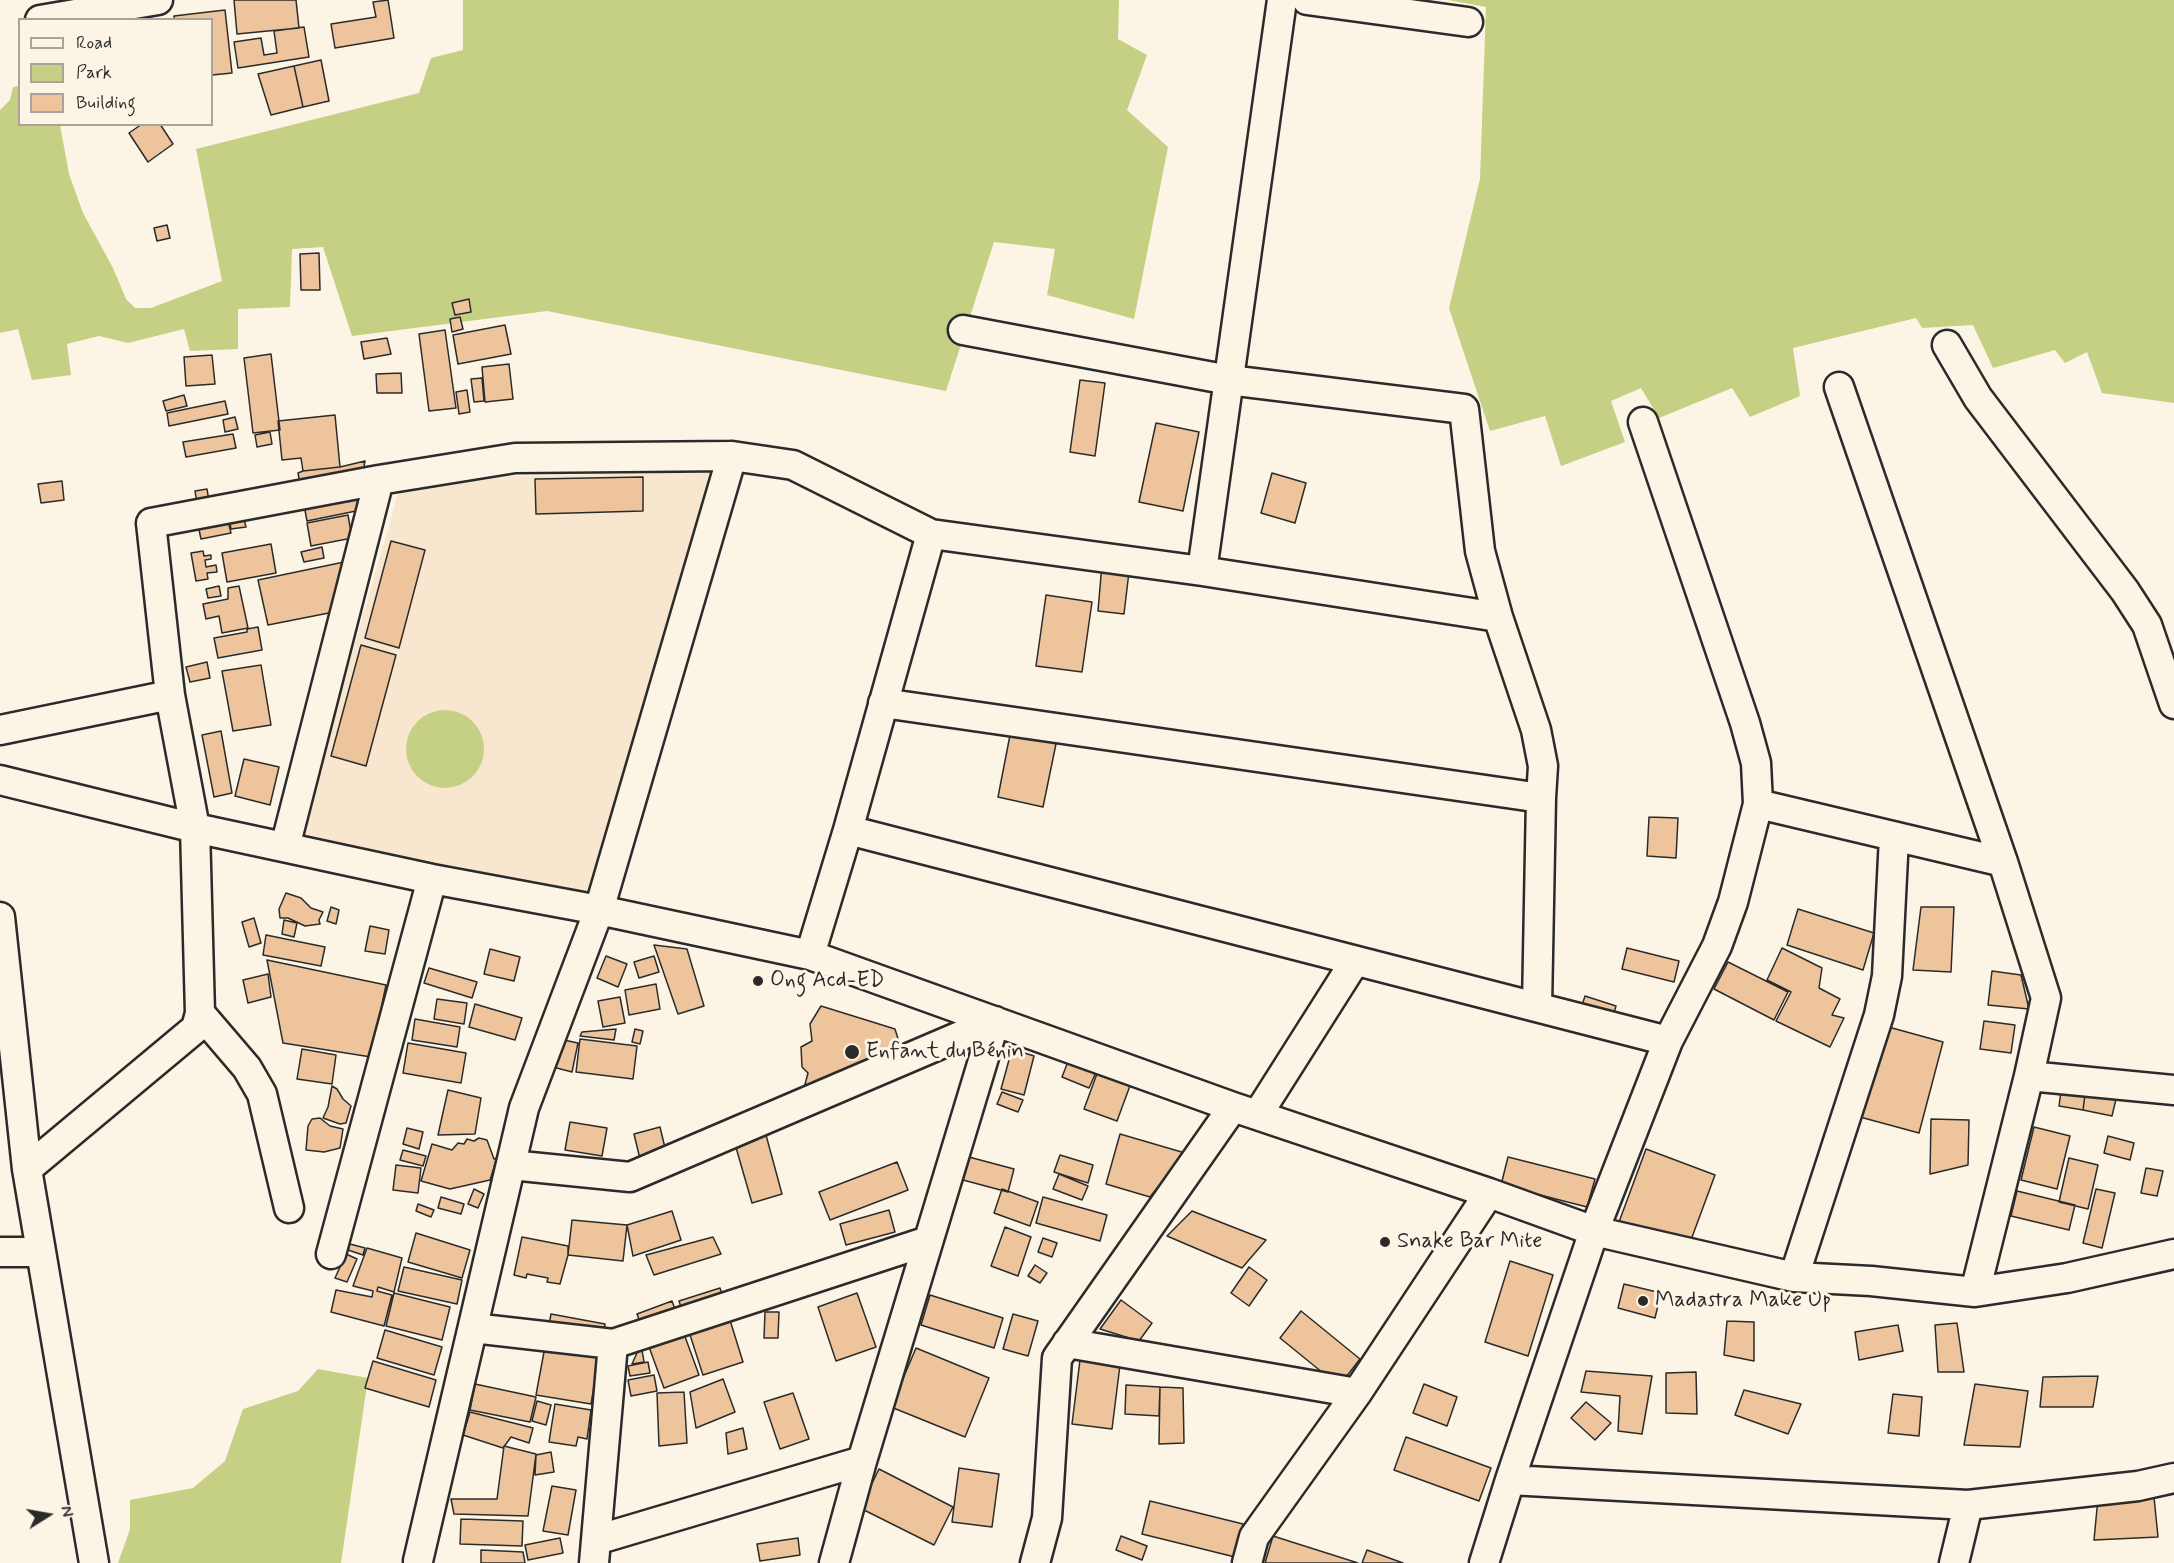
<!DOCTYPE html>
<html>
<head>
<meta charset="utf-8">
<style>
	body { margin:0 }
	#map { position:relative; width:2174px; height:1563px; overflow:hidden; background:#fcf5e5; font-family:Mynerve,sans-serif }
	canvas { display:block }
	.legend { position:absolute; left:18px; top:18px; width:195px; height:108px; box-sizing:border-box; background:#fcf5e5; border:2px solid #a8a49b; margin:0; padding:8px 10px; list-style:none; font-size:18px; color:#2b2b2b }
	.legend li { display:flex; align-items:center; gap:12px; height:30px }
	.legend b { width:30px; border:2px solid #a8a49b }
	.north { position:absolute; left:18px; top:1485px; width:60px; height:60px; -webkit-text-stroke:4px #fcf5e5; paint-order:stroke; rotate:79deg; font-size:16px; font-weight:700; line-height:24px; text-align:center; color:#2b2b2b }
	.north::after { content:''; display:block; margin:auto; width:21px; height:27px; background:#2b2b2b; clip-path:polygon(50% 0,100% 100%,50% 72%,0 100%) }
</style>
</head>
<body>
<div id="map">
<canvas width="2174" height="1563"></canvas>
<ul class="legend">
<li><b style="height:8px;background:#fcf5e5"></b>Road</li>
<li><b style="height:16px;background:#c5d084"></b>Park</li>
<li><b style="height:16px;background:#eec49d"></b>Building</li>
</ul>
<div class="north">N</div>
</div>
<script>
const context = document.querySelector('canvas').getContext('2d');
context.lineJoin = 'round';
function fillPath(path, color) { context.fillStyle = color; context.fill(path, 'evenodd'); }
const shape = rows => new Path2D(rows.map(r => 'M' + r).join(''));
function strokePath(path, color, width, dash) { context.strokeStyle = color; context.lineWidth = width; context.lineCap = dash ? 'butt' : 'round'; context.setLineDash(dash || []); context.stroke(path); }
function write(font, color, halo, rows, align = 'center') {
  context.font = font + ' Mynerve,sans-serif'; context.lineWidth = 6; context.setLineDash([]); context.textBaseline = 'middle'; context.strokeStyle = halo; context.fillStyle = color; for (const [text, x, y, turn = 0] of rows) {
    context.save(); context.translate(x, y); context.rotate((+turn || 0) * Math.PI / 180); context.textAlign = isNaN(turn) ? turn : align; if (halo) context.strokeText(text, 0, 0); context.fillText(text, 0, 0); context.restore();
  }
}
fillPath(shape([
	[713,472,584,909,296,849,398,494,477,477]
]), '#f8e6cf');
fillPath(shape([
	[463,0,1119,0,1118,39,1147,55,1127,110,1168,147,1134,319,1047,295,1055,249,994,242,946,391,547,311,352,336,323,247,292,249,290,307,238,309,238,349,190,351,184,329,128,343,99,336,67,344,71,375,32,380,18,329,0,333,0,110,10,100,13,87,19,86,20,124,60,125,69,174,83,213,113,268,126,299,135,308,151,308,222,281,196,149,419,93,431,58,463,50],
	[1448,0,2174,0,2174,403,2102,393,2087,352,2065,363,2055,350,1993,368,1973,325,1922,328,1916,318,1793,348,1800,396,1750,417,1732,388,1659,418,1641,388,1611,401,1625,442,1561,466,1545,416,1490,431,1449,308,1480,179,1486,7],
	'406 749a39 39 0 1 1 78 0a39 39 0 1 1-78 0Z',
	[318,1369,368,1378,341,1563,118,1563,130,1529,130,1500,193,1488,225,1461,243,1409,298,1391]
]), '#c5d084');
const building = shape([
	[234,0,296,0,299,28,237,34,234,0],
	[388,0,394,38,335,48,331,24,376,17,373,2,388,0],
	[225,10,232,73,212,75,212,20,174,20,174,16,225,10],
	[304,27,309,57,238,68,234,42,261,38,264,55,277,53,274,31,304,27],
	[321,60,329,101,303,107,294,66,321,60],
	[294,66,303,107,271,115,258,74,294,66],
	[142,124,160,124,173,144,148,162,129,133,142,124],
	[167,225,170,238,157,241,154,228,167,225],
	[319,253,320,290,301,290,300,254,319,253],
	[469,299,471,312,455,315,452,303,469,299],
	[460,317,463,329,452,332,450,319,460,317],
	[505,325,511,354,458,364,453,335,505,325],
	[445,330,456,408,429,411,419,334,445,330],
	[387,338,391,354,364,359,361,342,387,338],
	[271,354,280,430,253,433,244,358,271,354],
	[212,355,215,384,186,386,184,357,212,355],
	[509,364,513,399,485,402,482,367,509,364],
	[401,373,402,393,377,393,376,374,401,373],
	[482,378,484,401,474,402,471,379,482,378],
	[1080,380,1105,383,1095,456,1070,452,1080,380],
	[467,390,470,412,459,414,456,392,467,390],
	[184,395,187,406,166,411,163,401,184,395],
	[225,401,228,414,169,426,167,413,225,401],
	[335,415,340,467,303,471,301,458,282,460,278,421,335,415],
	[235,417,238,429,225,432,223,420,235,417],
	[1156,423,1199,432,1183,511,1139,502,1156,423],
	[270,432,272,444,257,447,255,435,270,432],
	[233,434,236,448,186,457,183,442,233,434],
	[365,461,356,511,307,521,298,473,303,471,340,467,365,461],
	[1272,473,1306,483,1295,523,1261,513,1272,473],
	[643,477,643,511,536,514,535,479,643,477],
	[62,481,64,500,41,503,38,484,62,481],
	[207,489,209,501,197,503,195,491,207,489],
	[224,504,231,533,201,539,195,511,224,504],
	[243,515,246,527,231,529,229,517,243,515],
	[348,515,352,538,311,546,307,523,348,515],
	[391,541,425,550,399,648,365,638,391,541],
	[271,544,276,573,227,582,222,553,271,544],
	[322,547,324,558,304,562,301,552,322,547],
	[203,551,204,556,211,555,211,559,205,560,206,567,216,565,217,572,207,573,208,579,196,581,191,553,203,551],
	[1103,552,1131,555,1124,614,1098,611,1103,552],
	[344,562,354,608,268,625,258,580,344,562],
	[219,586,221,596,208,598,206,589,219,586],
	[239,586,248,628,222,633,219,616,206,619,203,604,228,599,228,588,239,586],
	[1046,595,1092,602,1082,672,1036,666,1046,595],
	[258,627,262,650,218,658,214,638,247,632,247,629,258,627],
	[361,645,396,655,366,766,331,756,361,645],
	[207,662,210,678,190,682,186,667,207,662],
	[261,665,271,725,233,731,222,671,261,665],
	[1011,730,1057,739,1043,807,998,797,1011,730],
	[221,731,232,793,214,797,202,735,221,731],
	[244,759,279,767,270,805,235,796,244,759],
	[1649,817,1678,818,1676,858,1647,856,1649,817],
	[286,893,301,898,311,908,323,912,319,920,320,924,305,926,288,918,280,918,279,909,286,893],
	[331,907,339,910,336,924,327,921,331,907],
	[1921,907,1954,907,1951,972,1913,970,1921,907],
	[1798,909,1874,933,1863,970,1787,945,1798,909],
	[254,918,261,943,249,947,242,922,254,918],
	[284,920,297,923,294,937,282,934,284,920],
	[370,926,389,930,385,954,365,951,370,926],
	[266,935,325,947,321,966,263,955,266,935],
	[654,945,687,949,704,1006,678,1014,654,945],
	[1627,948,1679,961,1674,982,1622,969,1627,948],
	[1782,948,1822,968,1819,988,1840,999,1832,1015,1844,1018,1830,1047,1776,1021,1791,992,1767,980,1782,948],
	[490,949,520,957,514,981,484,974,490,949],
	[606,956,627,964,618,987,597,978,606,956],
	[654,956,659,972,639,978,634,962,654,956],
	[267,960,386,985,371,1057,283,1043,267,960],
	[1728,962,1788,992,1774,1020,1714,989,1728,962],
	[429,968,477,982,472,998,424,983,429,968],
	[1992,971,2021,975,2029,1009,1988,1005,1992,971],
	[268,974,271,997,248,1003,243,980,268,974],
	[656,984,660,1009,629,1015,625,990,656,984],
	[1585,996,1616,1006,1606,1040,1574,1030,1585,996],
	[620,997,625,1023,603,1027,598,1001,620,997],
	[437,999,467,1003,464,1024,434,1019,437,999],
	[475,1004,522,1018,515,1040,469,1027,475,1004],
	[821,1006,895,1029,904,1058,803,1092,808,1073,802,1067,801,1047,812,1041,810,1024,821,1006],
	[415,1019,460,1027,457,1047,412,1040,415,1019],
	[1984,1021,2015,1025,2011,1053,1980,1049,1984,1021],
	[1885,1026,1943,1042,1919,1133,1860,1117,1885,1026],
	[616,1029,614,1040,580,1036,582,1032,616,1029],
	[635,1029,643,1031,640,1044,632,1042,635,1029],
	[559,1039,578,1043,572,1072,553,1067,559,1039],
	[580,1039,637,1046,633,1079,576,1072,580,1039],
	[408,1043,466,1053,461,1083,403,1073,408,1043],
	[302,1049,336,1055,332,1084,297,1079,302,1049],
	[1012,1049,1034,1056,1024,1095,1001,1089,1012,1049],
	[1069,1059,1097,1070,1089,1088,1062,1077,1069,1059],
	[1098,1071,1131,1083,1117,1121,1084,1109,1098,1071],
	[332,1086,337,1089,343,1099,351,1106,346,1123,340,1124,323,1118,328,1107,332,1086],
	[448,1090,481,1098,475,1134,438,1135,448,1090],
	[2061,1091,2085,1095,2083,1110,2059,1106,2061,1091],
	[1002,1092,1023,1100,1018,1112,997,1104,1002,1092],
	[2085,1095,2116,1099,2112,1116,2083,1110,2085,1095],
	[320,1118,330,1126,343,1129,340,1148,324,1152,306,1150,308,1126,312,1119,320,1118],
	[1931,1119,1969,1120,1968,1165,1930,1174,1931,1119],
	[570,1122,607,1128,602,1156,565,1150,570,1122],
	[660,1127,666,1152,640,1159,634,1134,660,1127],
	[2034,1127,2070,1136,2057,1189,2021,1180,2034,1127],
	[407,1128,423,1132,419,1149,403,1144,407,1128],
	[1120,1134,1185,1153,1150,1197,1106,1184,1120,1134],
	[766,1135,782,1194,752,1203,735,1144,766,1135],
	[2108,1136,2134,1143,2130,1160,2104,1153,2108,1136],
	[479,1138,487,1140,494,1159,497,1158,490,1180,450,1189,421,1181,432,1144,452,1150,458,1143,464,1144,467,1139,474,1141,479,1138],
	[1646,1149,1715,1175,1688,1248,1619,1222,1646,1149],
	[403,1150,426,1156,423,1166,400,1160,403,1150],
	[1060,1155,1093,1165,1088,1183,1054,1172,1060,1155],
	[969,1157,1014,1169,1008,1192,963,1180,969,1157],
	[1508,1157,1595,1179,1587,1207,1501,1185,1508,1157],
	[2069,1158,2098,1165,2088,1209,2059,1202,2069,1158],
	[897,1162,908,1190,830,1220,819,1192,897,1162],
	[396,1165,421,1168,418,1193,393,1190,396,1165],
	[2146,1168,2163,1171,2157,1196,2141,1193,2146,1168],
	[1059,1174,1088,1186,1082,1200,1053,1189,1059,1174],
	[474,1189,484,1194,478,1208,468,1204,474,1189],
	[1002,1189,1038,1202,1030,1226,994,1213,1002,1189],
	[2096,1189,2115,1193,2102,1248,2083,1243,2096,1189],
	[2017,1191,2075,1205,2069,1230,2011,1216,2017,1191],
	[441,1197,464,1204,461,1214,438,1208,441,1197],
	[1043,1197,1107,1215,1100,1241,1036,1223,1043,1197],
	[418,1204,434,1210,431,1217,416,1211,418,1204],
	[889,1210,895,1232,846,1245,840,1224,889,1210],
	[672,1211,681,1240,633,1256,627,1225,672,1211],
	[1192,1211,1266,1240,1242,1268,1167,1236,1192,1211],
	[572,1220,627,1225,623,1261,568,1255,572,1220],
	[1005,1227,1031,1237,1018,1276,991,1266,1005,1227],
	[416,1233,470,1250,462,1278,408,1262,416,1233],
	[522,1237,568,1246,568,1255,560,1284,547,1282,548,1278,527,1274,526,1278,514,1275,522,1237],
	[713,1237,721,1254,654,1275,646,1255,713,1237],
	[1043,1238,1057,1243,1052,1257,1038,1252,1043,1238],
	[350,1244,365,1248,363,1255,348,1250,350,1244],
	[367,1248,402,1258,394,1292,378,1287,377,1291,392,1295,384,1326,331,1312,336,1290,372,1297,373,1291,353,1286,367,1248],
	[346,1254,357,1259,347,1282,335,1278,346,1254],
	[1510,1261,1553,1275,1528,1356,1485,1342,1510,1261],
	[1035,1265,1047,1273,1040,1283,1028,1276,1035,1265],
	[404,1267,462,1280,457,1304,398,1291,404,1267],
	[1249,1267,1267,1280,1249,1306,1231,1293,1249,1267],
	[1624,1284,1661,1293,1655,1318,1618,1308,1624,1284],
	[720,1288,743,1362,703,1375,679,1301,720,1288],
	[394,1293,450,1307,442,1340,386,1326,394,1293],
	[857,1293,876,1347,836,1361,818,1307,857,1293],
	[930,1295,1003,1318,994,1348,921,1325,930,1295],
	[1121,1300,1152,1323,1139,1341,1100,1329,1121,1300],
	[672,1301,699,1375,664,1388,637,1314,672,1301],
	[1301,1311,1360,1359,1339,1386,1280,1338,1301,1311],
	[765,1312,779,1312,778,1338,764,1338,765,1312],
	[551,1314,605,1324,591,1404,536,1395,551,1314],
	[1013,1314,1038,1321,1028,1356,1003,1349,1013,1314],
	[1727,1321,1754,1322,1754,1361,1724,1355,1727,1321],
	[1957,1323,1964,1372,1938,1372,1935,1325,1957,1323],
	[1898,1325,1903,1351,1859,1360,1855,1332,1898,1325],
	[385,1330,442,1347,434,1375,377,1358,385,1330],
	[641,1344,644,1362,632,1364,641,1344],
	[916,1348,989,1378,965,1437,891,1407,916,1348],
	[1080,1360,1120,1365,1112,1429,1072,1424,1080,1360],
	[373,1361,436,1380,429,1407,365,1388,373,1361],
	[648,1362,650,1373,630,1376,628,1366,648,1362],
	[1586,1371,1652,1376,1642,1434,1618,1431,1620,1396,1581,1392,1586,1371],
	[1696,1372,1697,1414,1666,1413,1666,1373,1696,1372],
	[654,1375,657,1391,631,1396,628,1380,654,1375],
	[2098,1376,2093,1407,2040,1407,2043,1377,2098,1376],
	[723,1379,735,1412,696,1428,690,1392,723,1379],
	[475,1384,536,1397,530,1422,470,1410,475,1384],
	[1424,1384,1457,1397,1447,1426,1413,1413,1424,1384],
	[1975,1384,2028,1391,2020,1447,1964,1445,1975,1384],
	[1126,1385,1160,1387,1159,1416,1125,1414,1126,1385],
	[1160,1387,1183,1388,1184,1443,1159,1444,1160,1387],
	[1744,1390,1801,1404,1788,1434,1735,1415,1744,1390],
	[684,1392,687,1443,659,1446,657,1393,684,1392],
	[793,1393,809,1439,780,1449,764,1402,793,1393],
	[1893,1394,1922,1397,1919,1436,1888,1433,1893,1394],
	[537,1401,551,1405,546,1425,532,1421,537,1401],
	[1586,1402,1611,1423,1595,1440,1571,1418,1586,1402],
	[555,1404,591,1410,587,1439,578,1437,576,1446,549,1442,555,1404],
	[470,1412,533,1428,529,1443,511,1437,503,1448,463,1435,470,1412],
	[743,1428,747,1449,728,1454,726,1433,743,1428],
	[1406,1437,1491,1468,1479,1501,1394,1470,1406,1437],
	[504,1446,536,1454,528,1516,454,1514,451,1499,497,1499,504,1446],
	[551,1452,554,1472,535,1475,536,1455,551,1452],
	[959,1468,999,1474,992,1527,952,1522,959,1468],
	[879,1469,953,1507,934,1545,860,1508,879,1469],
	[552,1486,576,1490,568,1535,543,1531,552,1486],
	[2154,1497,2158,1537,2094,1540,2098,1498,2154,1497],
	[1150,1501,1243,1524,1235,1557,1142,1534,1150,1501],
	[461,1519,523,1521,522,1546,460,1544,461,1519],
	[1121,1536,1147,1546,1142,1560,1116,1550,1121,1536],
	[1273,1536,1358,1563,1265,1563,1273,1536],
	[560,1538,563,1553,528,1560,525,1545,560,1538],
	[798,1538,800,1555,760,1561,757,1544,798,1538],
	[481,1550,523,1552,525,1563,481,1563,481,1550],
	[1367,1550,1403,1563,1362,1563,1367,1550]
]);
fillPath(building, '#eec49d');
strokePath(building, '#2b2b2b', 1.5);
const minor = shape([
	[1307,0,1468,22],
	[40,20,158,0],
	[963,330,1229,380,1464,409,1480,551,1498,617,1536,730,1543,766,1541,798,1537,1007],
	[1947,345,1978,398,2125,591,2147,625,2174,704],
	[1839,387,2003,862,2046,998,2029,1076,1975,1292],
	[1202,571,1282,0],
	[883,703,1541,798],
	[0,730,170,695],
	[0,780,195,828,432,879,599,910,810,955,1233,1107,1489,1193,1594,1231,1794,1277,1871,1281,1975,1292,2067,1278,2174,1254],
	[1758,804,2003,862],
	[848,830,1668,1041],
	[285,847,379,480],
	[0,917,27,1169,94,1563],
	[810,955,848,830,931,534],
	[200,1013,247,1068,262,1094,289,1208],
	[2029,1076,2174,1090],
	[1258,1114,1355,961],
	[511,1165,630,1177,995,1021],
	[27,1169,196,1028,200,1013,195,828,170,695,151,523,379,480,515,458,732,456,793,465,931,534,1202,571,1498,617],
	[0,1252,40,1252],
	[331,1254,432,879],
	[1794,1277,1879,1015,1887,976,1894,837],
	[473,1328,613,1344,928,1241],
	[1067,1343,1357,1393],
	[1510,1480,1968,1505,2138,1486,2174,1478],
	[596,1540,862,1461],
	[418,1561,524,1108,599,910,732,456],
	[594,1563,613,1344],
	[834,1563,862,1461,995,1021],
	[1035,1563,1047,1518,1057,1358,1233,1107],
	[1247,1563,1254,1537,1357,1393,1489,1193],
	[1484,1563,1510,1480,1594,1231,1668,1041,1717,946,1733,902,1758,804,1756,763,1745,723,1643,422],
	[1954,1563,1968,1505]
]);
strokePath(minor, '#2b2b2b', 33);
strokePath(minor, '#fcf5e5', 28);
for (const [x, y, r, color] of [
	[758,981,6,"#2b2b2b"],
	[852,1052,8,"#2b2b2b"],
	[1385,1242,6,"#2b2b2b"],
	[1643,1301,6,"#2b2b2b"]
]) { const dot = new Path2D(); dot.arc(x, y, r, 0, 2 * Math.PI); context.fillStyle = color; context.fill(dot); strokePath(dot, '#fcf5e5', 2); }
write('22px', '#2b2b2b', '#fcf5e5', [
	["Ong Acd-ED",770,981],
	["Enfant du Bénin",866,1052],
	["Snake Bar Mite",1397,1242],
	["Madastra Make Up",1655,1301]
], 'left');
</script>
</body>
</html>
